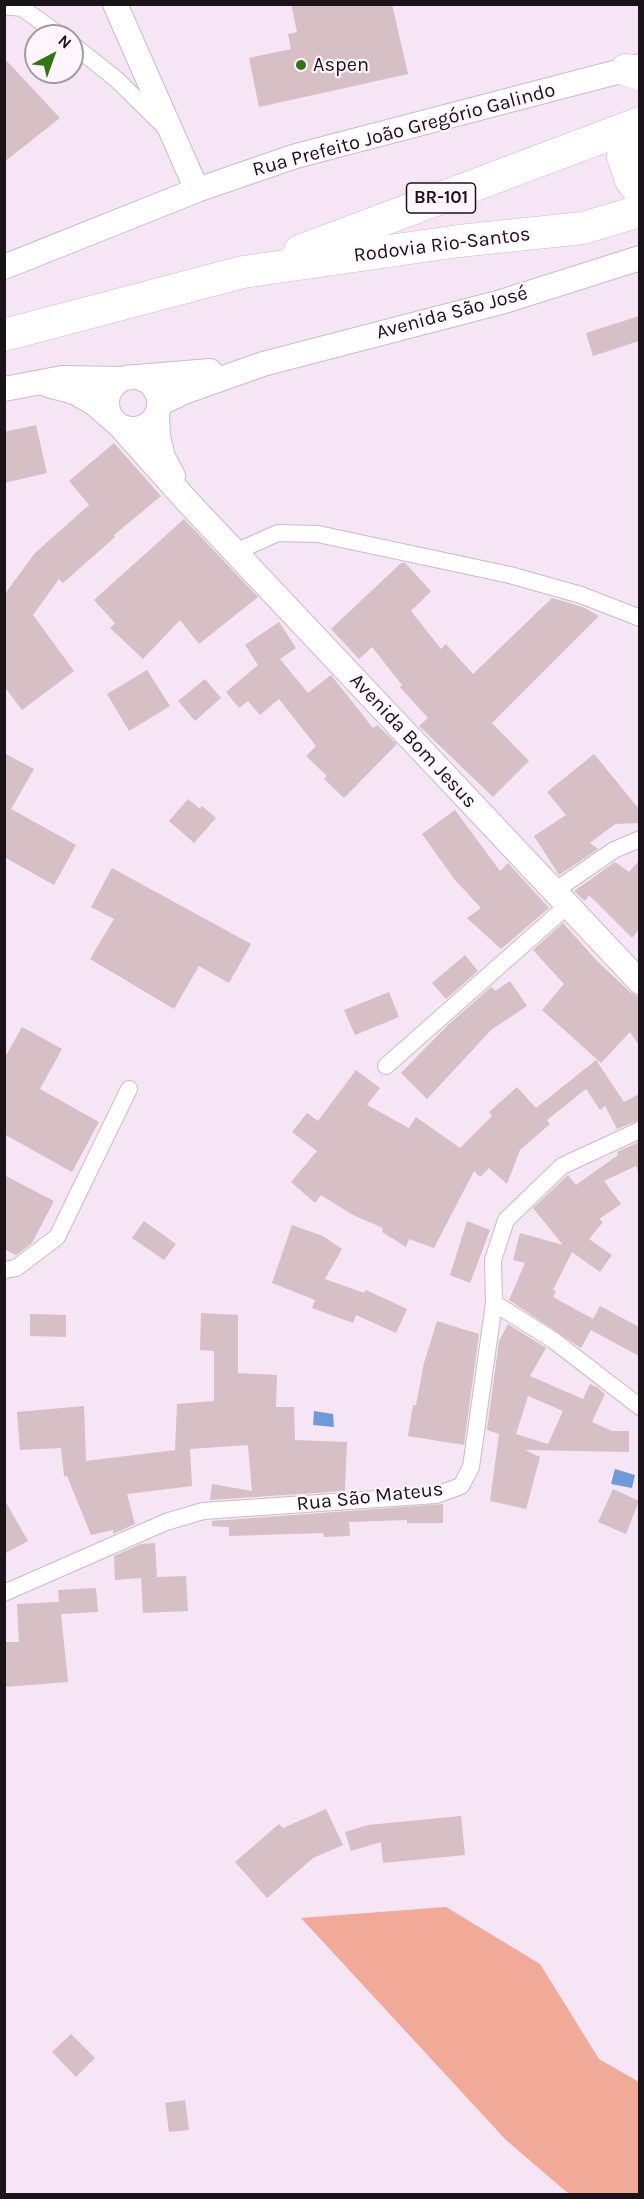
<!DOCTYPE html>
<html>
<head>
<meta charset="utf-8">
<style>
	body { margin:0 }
	#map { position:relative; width:644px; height:2199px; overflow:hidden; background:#f5e5f5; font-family:Karla,sans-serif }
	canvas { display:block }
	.frame { position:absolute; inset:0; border:6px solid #1a1419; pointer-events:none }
	.north { position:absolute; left:24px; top:24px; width:60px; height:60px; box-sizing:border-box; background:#fff5fe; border:2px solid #a39ba2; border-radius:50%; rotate:41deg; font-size:16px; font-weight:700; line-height:24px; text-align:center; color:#1a1419 }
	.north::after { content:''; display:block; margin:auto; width:21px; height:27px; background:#317516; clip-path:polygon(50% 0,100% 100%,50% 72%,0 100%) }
</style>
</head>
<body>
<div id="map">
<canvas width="644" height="2199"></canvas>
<div class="frame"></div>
<div class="north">N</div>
</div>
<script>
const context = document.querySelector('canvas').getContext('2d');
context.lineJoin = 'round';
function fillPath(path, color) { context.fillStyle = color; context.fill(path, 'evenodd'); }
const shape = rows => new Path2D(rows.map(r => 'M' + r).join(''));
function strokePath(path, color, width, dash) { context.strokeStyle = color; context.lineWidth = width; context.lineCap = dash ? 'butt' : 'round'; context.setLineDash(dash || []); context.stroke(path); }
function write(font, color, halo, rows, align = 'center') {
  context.font = font + ' Karla,sans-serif'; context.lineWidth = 4.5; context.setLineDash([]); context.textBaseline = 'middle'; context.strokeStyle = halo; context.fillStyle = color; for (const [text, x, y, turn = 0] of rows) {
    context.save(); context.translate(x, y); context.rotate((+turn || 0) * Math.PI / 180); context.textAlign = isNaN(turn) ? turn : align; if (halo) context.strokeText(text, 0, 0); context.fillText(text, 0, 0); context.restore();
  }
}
fillPath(shape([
	[446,1907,540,1964,599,2059,639,2082,639,2194,569,2194,506,2140,301,1918]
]), '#f0aa97');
fillPath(shape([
	[314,1411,333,1414,334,1427,313,1425],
	[615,1469,635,1475,632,1488,611,1484]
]), '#6e9ad9');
fillPath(shape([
	[291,4,392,4,408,74,259,107,249,58,291,49,288,34,297,32],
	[4,58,60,118,4,162],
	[639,316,639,341,593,356,586,333],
	[36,425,47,473,4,483,4,432],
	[114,443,161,496,114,535,115,537,63,583,59,579,33,615,74,671,22,710,4,686,4,595,35,553,89,505,69,481],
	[184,519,258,597,199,644,180,620,143,659,110,628,115,623,94,600],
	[401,563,405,563,431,591,411,611,441,649,446,644,473,674,552,598,583,607,599,616,492,723,529,761,493,797,419,726,428,718,400,687,402,685,372,647,359,659,331,629],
	[279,622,296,648,280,659,308,693,331,675,373,728,377,725,397,744,344,798,324,779,327,776,306,756,316,746,279,699,260,715,248,701,239,708,226,692,258,665,245,645],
	[147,670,170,706,129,731,107,694],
	[205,679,221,698,195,721,178,701],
	[4,753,34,769,11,809,76,845,54,885,4,857],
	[594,754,639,809,639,823,615,824,590,843,598,849,559,875,534,836,566,815,547,792],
	[188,799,200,809,202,806,216,818,194,843,169,821],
	[455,810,500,871,508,863,549,908,501,949,467,918,481,908,455,880,422,834],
	[639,861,639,929,632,938,589,895,585,901,574,891,615,862,629,872],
	[112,868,251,944,229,983,199,966,174,1009,90,959,114,919,91,907],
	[563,923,597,961,630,992,639,997,639,1045,630,1032,601,1063,542,1010,564,984,533,950],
	[465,955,478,971,446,999,432,983],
	[510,981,527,1006,491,1030,427,1099,401,1073,448,1025,491,987,495,991],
	[389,992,399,1017,355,1035,344,1010],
	[22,1027,62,1049,40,1089,99,1122,72,1172,4,1134,4,1059],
	[596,1060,624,1102,639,1094,639,1120,617,1129,605,1106,600,1110,586,1089,547,1120,550,1124,520,1150,507,1184,489,1168,480,1177,474,1171,434,1248,409,1239,406,1247,382,1232,383,1228,353,1215,321,1195,315,1203,291,1182,317,1151,292,1132,307,1113,318,1121,356,1070,380,1088,367,1105,409,1128,416,1117,460,1148,492,1116,489,1112,517,1087,536,1108],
	[639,1142,639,1173,636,1166,604,1181,621,1204,599,1219,603,1222,589,1239,612,1255,600,1272,572,1252,553,1290,556,1291,553,1297,593,1319,600,1306,639,1327,639,1356,591,1330,581,1348,509,1300,525,1263,513,1260,520,1233,563,1245,533,1208,568,1175,576,1185,618,1155,617,1152],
	[4,1175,54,1201,32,1243,16,1255,4,1249],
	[144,1221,176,1244,164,1260,132,1238],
	[467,1221,490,1230,470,1283,450,1275],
	[292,1225,323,1236,342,1249,325,1279,364,1293,366,1290,407,1309,396,1333,356,1315,353,1323,312,1308,315,1300,272,1283],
	[201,1313,238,1315,238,1373,277,1375,276,1407,294,1407,295,1440,347,1442,345,1491,210,1500,212,1484,252,1491,248,1445,190,1449,192,1486,127,1494,135,1524,113,1534,113,1530,91,1535,67,1476,64,1476,61,1448,20,1450,17,1412,84,1406,86,1461,175,1450,177,1404,214,1401,214,1351,200,1350],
	[30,1314,66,1315,66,1337,30,1336],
	[437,1321,479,1334,464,1445,408,1436,413,1405,416,1405,424,1363],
	[508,1324,546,1348,530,1376,583,1399,590,1384,597,1387,605,1394,592,1422,612,1431,629,1431,629,1452,525,1450,540,1457,526,1509,490,1501,499,1434,487,1430,499,1341],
	[528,1396,563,1411,548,1444,516,1434],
	[613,1489,639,1501,626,1534,598,1522],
	[4,1499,28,1541,4,1554],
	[443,1504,443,1523,407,1523,407,1520,349,1522,350,1536,324,1537,323,1533,229,1536,229,1527,212,1526,212,1521],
	[155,1543,157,1577,186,1576,188,1611,143,1613,141,1578,115,1580,114,1556,141,1544],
	[96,1588,98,1612,61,1614,68,1682,4,1687,4,1642,19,1642,17,1604,59,1602,58,1590],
	[326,1809,343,1845,313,1858,267,1898,235,1862,279,1824,283,1828],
	[461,1816,465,1855,383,1863,381,1842,351,1851,345,1832,368,1825],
	[71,2034,95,2058,76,2077,52,2052],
	[185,2100,189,2130,169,2132,165,2103]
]), '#d6bfc5');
const street = shape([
	[4,6,22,8,61,36],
	[72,44,116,79,163,125],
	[235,552,278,533,318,534,510,575,581,595,640,618],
	[553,892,614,850,640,839],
	[386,1066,567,906],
	[4,1270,16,1268,57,1237,129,1089],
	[494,1303,553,1340,640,1407],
	[4,1593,166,1522,203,1511,436,1495,461,1486,471,1467,494,1303,493,1260,506,1220,562,1166,640,1130]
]);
const secondary = shape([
	[115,4,197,190],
	[4,267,197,190,296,156,640,66],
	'107 403a26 26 0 1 1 52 0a26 26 0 1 1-52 0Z',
	[138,377,210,371],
	[48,385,74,392,94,403,112,419],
	[4,389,62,378,122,379],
	[159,404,184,392,263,364,501,302,640,258],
	[157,415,158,437,163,457,173,476],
	[120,426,186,500,640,982]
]);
const highway = shape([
	[626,70,640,74],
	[640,124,623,157,631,180,640,192],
	[300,251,640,123],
	[4,335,243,272,459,241,583,228,640,211]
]);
strokePath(street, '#cbbbca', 18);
strokePath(secondary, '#cbbbca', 26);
strokePath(highway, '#cbbbca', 33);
strokePath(street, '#fff', 16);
strokePath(secondary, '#fff', 24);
strokePath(highway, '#fff', 32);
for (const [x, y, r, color] of [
	[301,65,6,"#317516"]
]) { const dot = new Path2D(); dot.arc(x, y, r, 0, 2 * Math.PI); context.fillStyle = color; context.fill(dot); strokePath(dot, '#fff5fe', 2); }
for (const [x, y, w] of [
	[441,198,69]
]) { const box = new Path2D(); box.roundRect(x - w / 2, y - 15, w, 30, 4.5); context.fillStyle = '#fff5fe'; context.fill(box); strokePath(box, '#1a1419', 1.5); }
write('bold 18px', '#1a1419', null, [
	["BR-101",441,198]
]);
write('20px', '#1a1419', '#fff5fe', [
	["Aspen",313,65]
], 'left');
write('20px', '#1a1419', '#fff5fe', [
	["Rua Prefeito João Gregório Galindo",404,130,-15],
	["Rodovia Rio-Santos",442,245,-7],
	["Avenida São José",452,313,-15],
	["Avenida Bom Jesus",413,741,47],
	["Rua São Mateus",370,1497,-6]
]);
</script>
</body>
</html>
